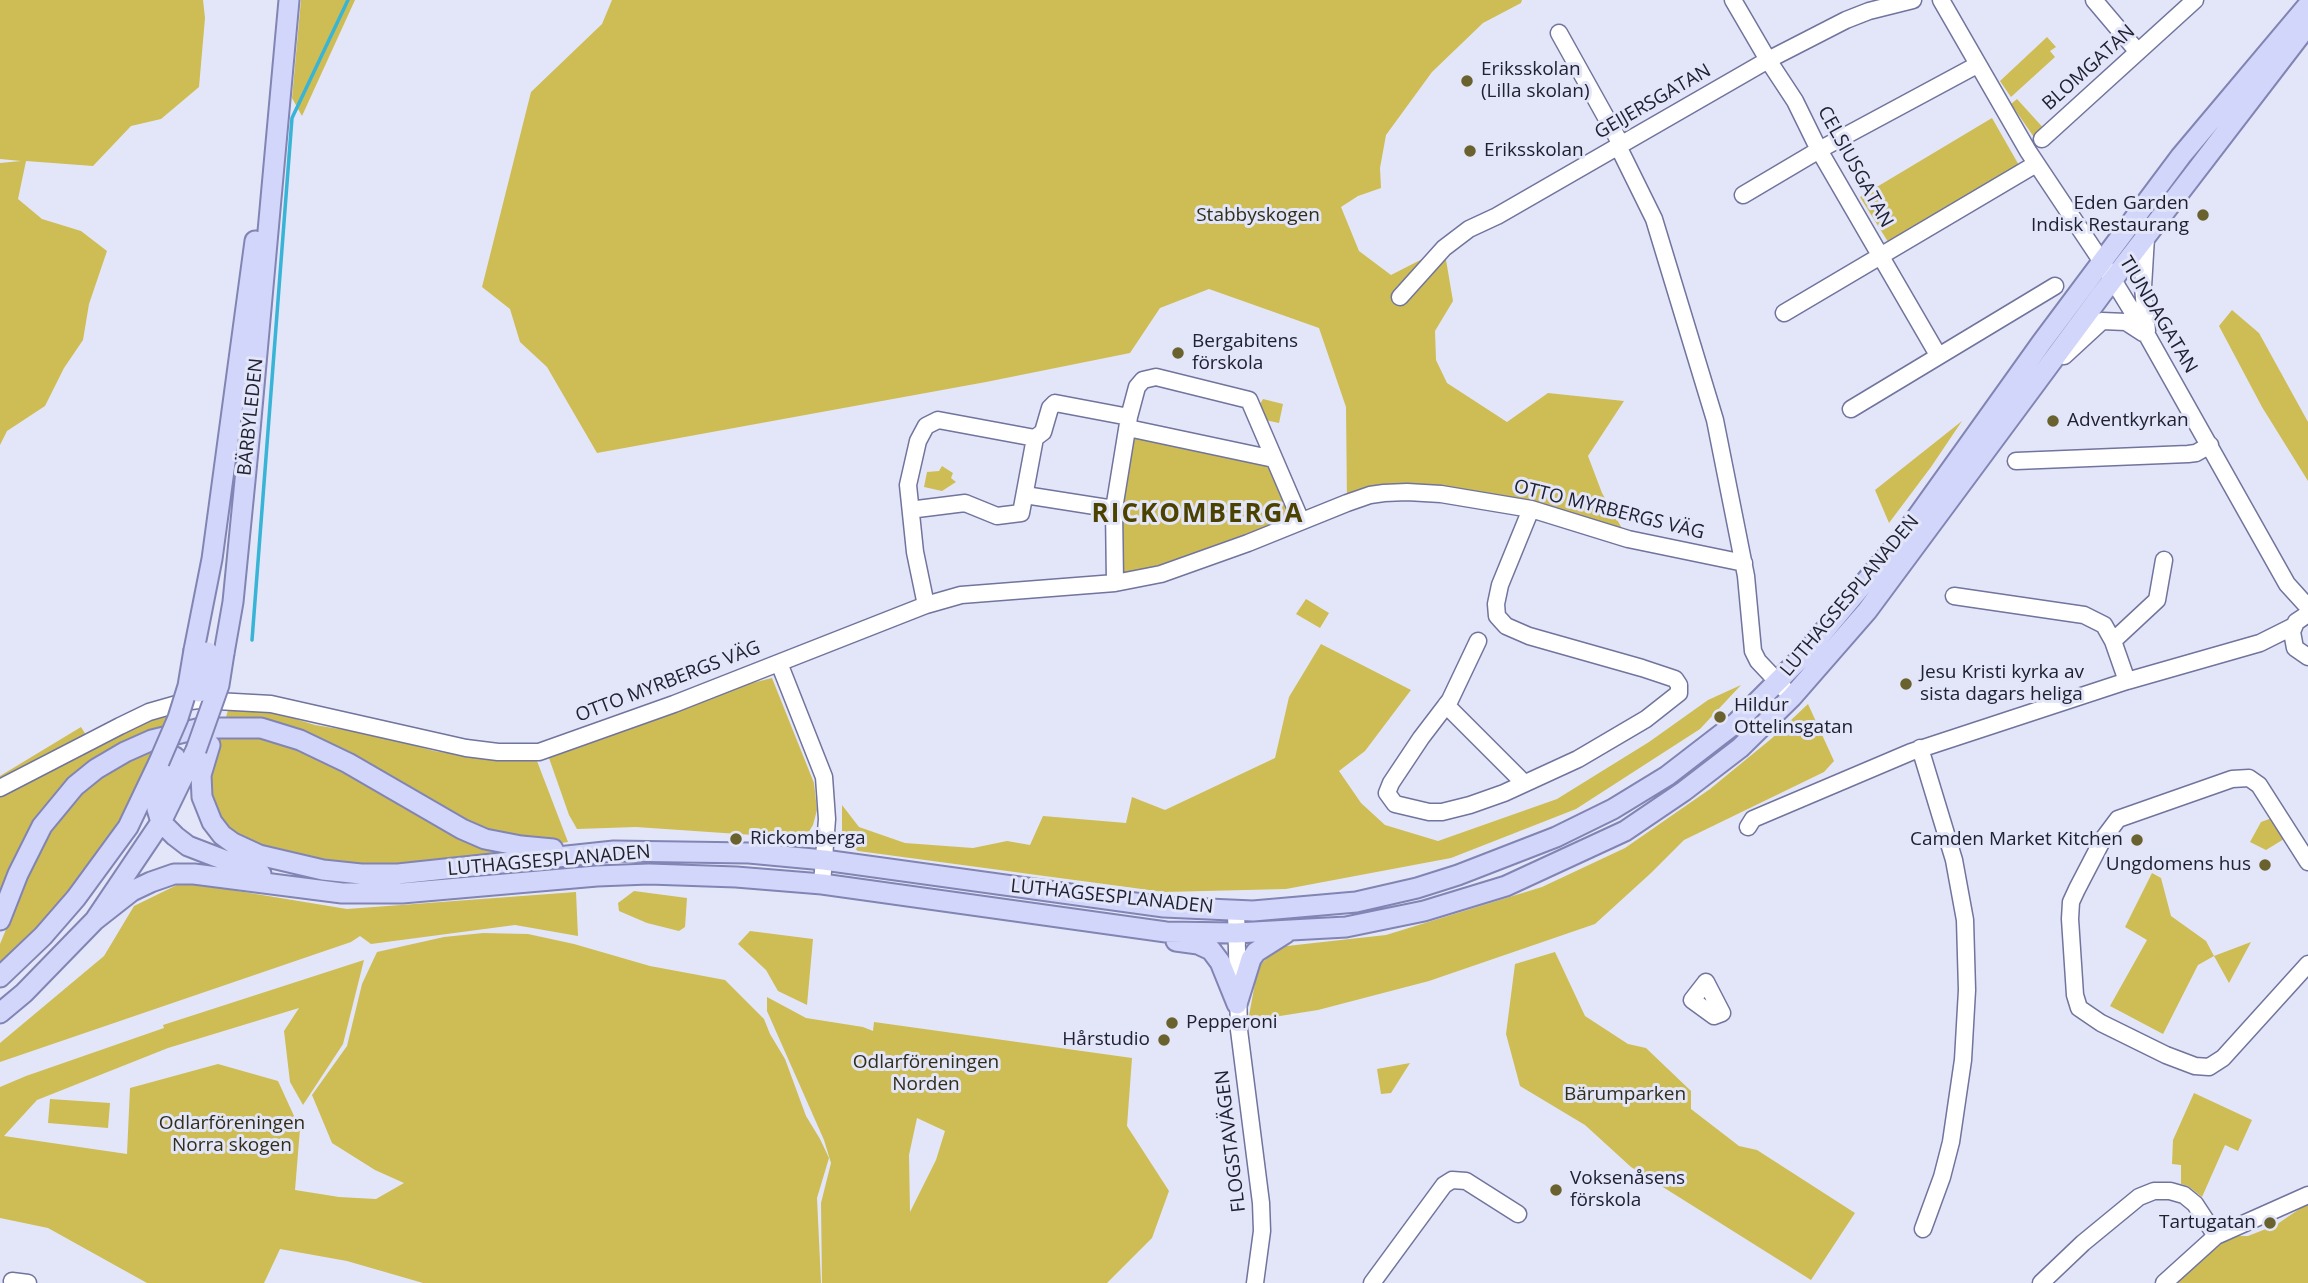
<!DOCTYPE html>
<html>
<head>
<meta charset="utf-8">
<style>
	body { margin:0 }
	canvas { display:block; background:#e3e5f8 }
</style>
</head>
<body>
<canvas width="2308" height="1283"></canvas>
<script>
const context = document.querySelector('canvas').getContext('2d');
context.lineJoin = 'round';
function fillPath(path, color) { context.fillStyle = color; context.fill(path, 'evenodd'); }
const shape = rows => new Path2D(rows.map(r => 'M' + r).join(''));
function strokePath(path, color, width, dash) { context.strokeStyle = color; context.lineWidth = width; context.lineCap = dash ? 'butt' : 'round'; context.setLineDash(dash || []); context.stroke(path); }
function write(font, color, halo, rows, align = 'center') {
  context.font = font + ' "Open Sans",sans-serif'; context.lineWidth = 6; context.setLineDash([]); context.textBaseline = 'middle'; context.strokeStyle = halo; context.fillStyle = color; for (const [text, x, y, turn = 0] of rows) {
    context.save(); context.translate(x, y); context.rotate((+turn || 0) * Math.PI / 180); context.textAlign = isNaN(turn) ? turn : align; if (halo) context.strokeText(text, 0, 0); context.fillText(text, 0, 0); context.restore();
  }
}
fillPath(shape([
	[0,0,203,0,205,18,199,87,161,119,131,126,93,166,26,161,18,199,42,219,81,231,107,251,89,304,83,340,64,368,45,406,7,431,0,445,0,163,21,161,0,159],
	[301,0,355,0,302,116,292,98],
	[612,0,1522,0,1521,3,1483,23,1432,72,1386,135,1380,168,1381,188,1358,196,1341,207,1359,251,1391,275,1444,248,1453,301,1435,331,1436,360,1447,383,1507,422,1548,393,1624,401,1588,456,1602,493,1628,539,1441,494,1347,503,1346,407,1319,328,1209,289,1160,308,1130,353,986,382,597,453,547,367,520,342,510,309,482,287,531,92,602,24],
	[2047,37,2056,47,2050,51,2055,57,2011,97,2000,81],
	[2017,99,2047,132,2036,140,2011,104],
	[1992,118,2020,167,1890,245,1860,197],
	[2232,310,2259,333,2308,422,2308,481,2262,407,2219,326],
	[1263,399,1283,404,1279,423,1265,420,1260,404],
	[1962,421,1931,467,1889,523,1875,490],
	[1128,428,1274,459,1298,515,1160,566,1115,575],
	[942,466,953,473,951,478,956,482,942,491,924,487,927,472,939,471],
	[1306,599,1329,613,1320,628,1296,614],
	[1321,644,1411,690,1365,751,1339,771,1361,803,1385,825,1438,841,1557,799,1649,742,1708,700,1741,685,1700,729,1576,809,1451,858,1286,889,1164,892,858,851,842,839,842,805,859,827,905,843,973,848,1007,841,1030,845,1043,816,1126,823,1132,797,1165,810,1275,758,1289,697],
	[772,678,814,783,817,810,813,825,808,833,797,838,636,827,577,829,569,815,549,758,744,685],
	[1808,704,1834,761,1824,772,1684,840,1651,873,1595,924,1429,981,1318,1010,1248,1021,1258,967,1278,947,1386,935,1542,887,1625,848,1710,789,1771,739],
	[228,710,276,713,315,725,382,736,434,751,496,760,537,761,568,842,405,866,328,861,277,851,237,835,216,818,208,781],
	[176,714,170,727,82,775,0,913,0,797,137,725],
	[81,727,86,735,0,781,0,776],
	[158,744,123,814,84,874,40,927,0,966,0,944,28,876,48,833,87,786,108,769],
	[2272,818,2284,839,2266,850,2250,842,2261,822],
	[2152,873,2161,878,2171,916,2206,941,2214,956,2251,942,2229,983,2214,956,2198,965,2163,1034,2110,1006,2147,940,2125,927],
	[183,882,347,909,576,892,578,936,515,925,371,944,360,936,351,942,0,1062,0,1043,104,956,134,906],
	[634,891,687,898,685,927,679,931,647,923,619,911,618,903],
	[750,931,813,939,807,1005,778,991,766,970,738,944],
	[483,933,528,934,574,944,650,966,725,980,764,1019,770,1034,785,1059,806,1116,820,1139,829,1158,817,1198,821,1283,423,1283,347,1261,280,1249,264,1283,147,1283,48,1228,0,1218,0,1087,26,1076,164,1028,163,1025,364,960,343,1044,303,1105,290,1082,284,1031,299,1008,168,1048,37,1100,4,1136,127,1154,130,1088,218,1064,278,1081,300,1129,295,1190,339,1197,376,1199,404,1183,375,1170,332,1143,312,1095,347,1046,362,984,377,952,444,937],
	[1555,952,1585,1016,1628,1044,1646,1048,1691,1091,1691,1109,1739,1146,1757,1150,1855,1213,1811,1280,1631,1167,1585,1125,1520,1086,1506,1034,1515,964],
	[767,997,806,1018,863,1027,873,1031,874,1022,1132,1058,1127,1126,1169,1191,1152,1238,1107,1283,822,1283,821,1203,831,1163,824,1140,767,1011],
	[917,1118,945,1131,936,1160,910,1212,909,1155],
	[1410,1063,1391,1093,1381,1094,1377,1069],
	[2194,1093,2252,1120,2238,1151,2225,1145,2202,1197,2188,1186,2181,1184,2181,1165,2172,1164,2173,1140],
	[50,1099,110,1103,108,1128,48,1123],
	[2308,1203,2308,1283,2173,1283,2202,1256,2233,1236,2248,1236,2276,1225]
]), '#cebd54');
strokePath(shape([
	[252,640,292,118,348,0]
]), '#38b4d6', 3.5);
const minor = shape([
	[1733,0,1768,60,1795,101,1819,150,1938,355],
	[1941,0,2028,151,2102,262,2148,337,2287,584,2308,607],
	[2094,0,2138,52],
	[1559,33,1618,139,1618,146,1654,219,1715,420,1746,576,1753,651,1758,661,1792,697],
	[2042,139,2195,0],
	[1743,195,1819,150,1977,65],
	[2146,237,2143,287,2147,331],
	[1400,297,1444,248,1469,229,1497,216,1768,60,1846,20,1869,11,1913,0],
	[1784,313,2036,164],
	[2064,356,2102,321,2126,322,2143,333],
	[1851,409,2055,286],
	[1128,428,1274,459],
	[2016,461,2188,454,2196,453,2210,445],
	[1025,495,1114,509],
	[912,507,917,509,965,503,997,516,1021,513,1035,438],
	[1115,583,1114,509,1129,417,1137,387,1143,380,1156,377,1249,400,1301,521],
	[1954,596,2084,615,2104,625,2113,641,2127,681],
	[926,605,915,552,908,485,918,441,926,426,938,420,1035,438,1043,432,1050,408,1055,403,1129,417],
	[2308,614,2296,622,2292,632,2295,648,2308,657],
	[1478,641,1450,700,1421,738,1391,783,1387,793,1395,804,1429,812,1442,812,1470,805,1504,793,1578,759,1646,719,1679,693,1679,685,1675,679,1642,668,1529,636,1506,626,1497,616,1496,604,1500,585,1531,509],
	[2113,641,2157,600,2164,560],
	[779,663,824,777,827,819,822,884],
	[1446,705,1524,783],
	[1920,748,1954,860,1965,920,1967,990,1963,1060,1951,1142,1942,1177,1923,1229],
	[0,788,120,726,149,712,184,702,198,700,271,704,466,748,498,752,539,752,674,704,926,605,961,595,1115,583,1161,574,1248,543,1347,503,1370,495,1384,493,1407,492,1441,494,1531,509,1628,539,1744,563],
	[1748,827,1753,819,1911,752,2127,681,2260,643,2294,626],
	[2308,862,2259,785,2249,778,2232,779,2118,819,2103,839,2077,889,2071,902,2070,919,2075,995,2079,1008,2101,1023,2166,1055,2195,1066,2209,1067,2223,1058,2308,964],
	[1236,910,1239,1030,1261,1203,1262,1231,1255,1283],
	[1706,982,1722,1013,1714,1016,1692,1000,1706,982],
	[12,1281,28,1283],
	[1372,1283,1444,1185,1452,1180,1466,1181,1518,1214],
	[2041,1283,2083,1243,2139,1197,2154,1191,2170,1191,2184,1195,2195,1204,2216,1236],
	[2164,1283,2216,1236,2308,1195]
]);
const major = shape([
	[194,650,212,559,255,241],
	[224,653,233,602,250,430,289,0],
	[210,745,201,775,202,797,212,822,222,835,233,843,259,855,323,870,361,874,398,874,614,851,749,853,824,860,1164,907,1253,911,1356,902,1417,888,1458,875,1556,837,1613,809,1667,776,1737,722,1805,654,1902,538,2042,342,2181,156,2308,5],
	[175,757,159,791,157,809,161,822,175,836,188,846,261,874],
	[0,920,18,874,42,826,75,786,96,769,125,752,152,740,201,728,261,728,300,740,348,763,462,829,485,839,521,846,553,849],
	[95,920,132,891,151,882,174,874,194,874,342,893,402,893,597,876,649,874,736,877,822,884,1166,932,1236,933,1346,927,1424,911,1506,886,1625,831,1684,791,1740,748,1792,697,1867,611,2101,295,2308,25],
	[1176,941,1198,944,1211,950,1220,962,1237,1004],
	[0,977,43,936,76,898,128,827,159,762],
	[1237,1004,1251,959,1256,952,1286,933],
	[0,1013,24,993,95,920,161,822,196,750]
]);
strokePath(minor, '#71749d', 19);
strokePath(major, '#8285b3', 23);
strokePath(minor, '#fff', 16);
strokePath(major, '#d3d6fb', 19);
const majorBridge = shape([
	[199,692,208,652],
	[196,750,219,685,224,653],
	[159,762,178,718,188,686,194,650]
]);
strokePath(majorBridge, '#8285b3', 23, []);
strokePath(majorBridge, '#d3d6fb', 19);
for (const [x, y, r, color] of [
	[1467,81,7,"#6a622e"],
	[1470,151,7,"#6a622e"],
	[2203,215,7,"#6a622e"],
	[1178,353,7,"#6a622e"],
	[2053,421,7,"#6a622e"],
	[1906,684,7,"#6a622e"],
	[1720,717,7,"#6a622e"],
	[736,839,7,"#6a622e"],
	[2137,840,7,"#6a622e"],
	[2265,865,7,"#6a622e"],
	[1172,1023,7,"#6a622e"],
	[1164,1040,7,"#6a622e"],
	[1556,1190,7,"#6a622e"],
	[2270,1223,7,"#6a622e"]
]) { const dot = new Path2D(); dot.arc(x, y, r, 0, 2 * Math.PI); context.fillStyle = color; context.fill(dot); strokePath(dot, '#e3e5f8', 2.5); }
write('19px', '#202132', '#e3e5f8', [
	["BLOMGATAN",2089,68,-42],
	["GEIJERSGATAN",1653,102,-30],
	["CELSIUSGATAN",1855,167,61],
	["TIUNDAGATAN",2158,315,59],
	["BÄRBYLEDEN",251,417,-84],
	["OTTO MYRBERGS VÄG",1609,510,14],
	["LUTHAGSESPLANADEN",1850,596,-50],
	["OTTO MYRBERGS VÄG",668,682,-21],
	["LUTHAGSESPLANADEN",549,861,-5],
	["LUTHAGSESPLANADEN",1112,897,6],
	["FLOGSTAVÄGEN",1231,1141,-97]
]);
write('19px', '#202132', '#e3e5f8', [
	["Eriksskolan",1481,70],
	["(Lilla skolan)",1481,92],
	["Eriksskolan",1484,151],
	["Eden Garden",2189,204,"right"],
	["Indisk Restaurang",2189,226,"right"],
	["Bergabitens",1192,342],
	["förskola",1192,364],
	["Adventkyrkan",2067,421],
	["Jesu Kristi kyrka av",1920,673],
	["sista dagars heliga",1920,695],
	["Hildur",1734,706],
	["Ottelinsgatan",1734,728],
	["Rickomberga",750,839],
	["Camden Market Kitchen",2123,840,"right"],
	["Ungdomens hus",2251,865,"right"],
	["Pepperoni",1186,1023],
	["Hårstudio",1150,1040,"right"],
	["Voksenåsens",1570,1179],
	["förskola",1570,1201],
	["Tartugatan",2256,1223,"right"]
], 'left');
write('19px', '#312e19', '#e3e5f8', [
	["Stabbyskogen",1258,216],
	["Odlarföreningen",926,1063],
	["Norden",926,1085],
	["Bärumparken",1625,1095],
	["Odlarföreningen",232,1124],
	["Norra skogen",232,1146]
]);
context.letterSpacing = '2px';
write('bold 26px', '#4c4200', '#e3e5f8', [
	["RICKOMBERGA",1198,515]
]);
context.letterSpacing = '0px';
</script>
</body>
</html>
